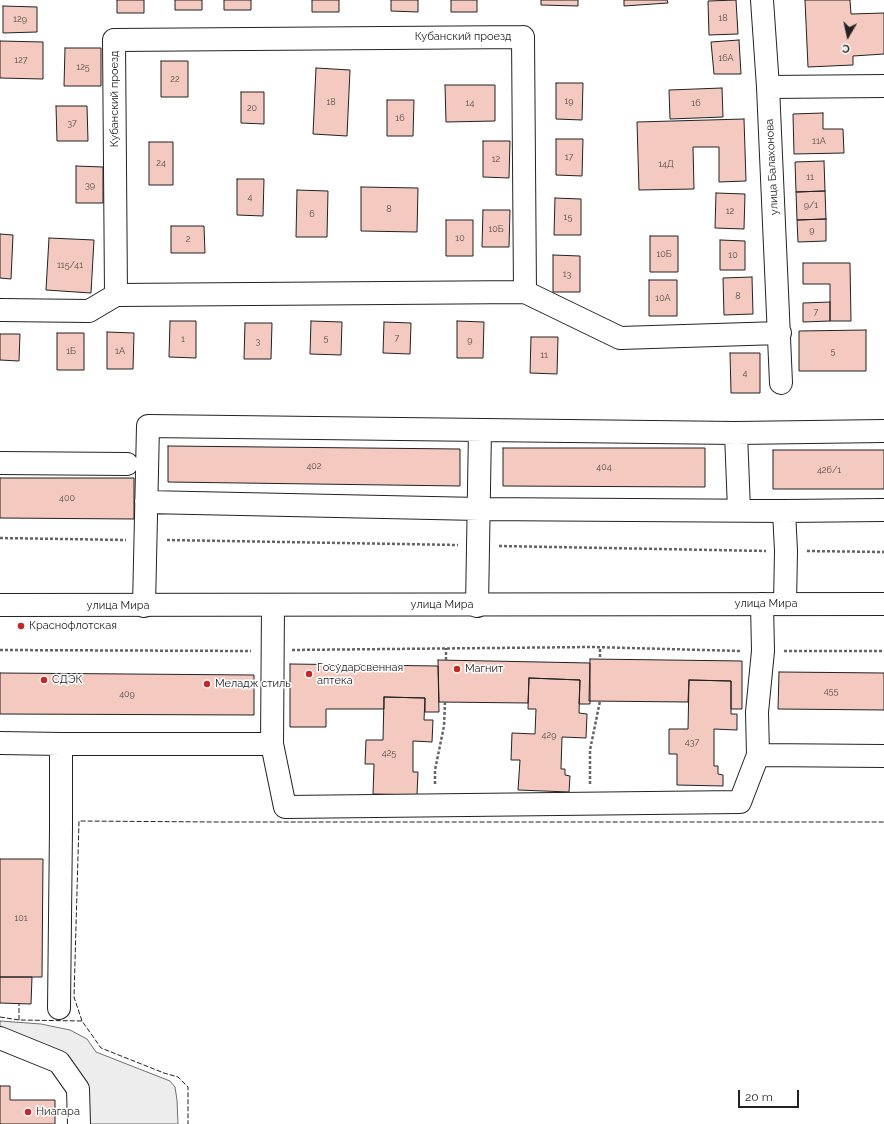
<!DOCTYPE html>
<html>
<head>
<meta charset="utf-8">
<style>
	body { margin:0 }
	#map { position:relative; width:884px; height:1124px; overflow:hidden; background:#fff; font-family:Raleway,sans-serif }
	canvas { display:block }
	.north { position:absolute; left:828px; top:16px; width:40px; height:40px; -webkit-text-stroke:3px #fff; paint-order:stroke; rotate:189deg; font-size:11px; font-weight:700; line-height:16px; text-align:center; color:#222 }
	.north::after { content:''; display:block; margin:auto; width:14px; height:18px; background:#222; clip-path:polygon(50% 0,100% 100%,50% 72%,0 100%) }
	.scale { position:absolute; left:738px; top:1090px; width:61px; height:18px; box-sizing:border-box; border:2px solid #222; border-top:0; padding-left:5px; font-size:12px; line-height:14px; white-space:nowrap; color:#222; -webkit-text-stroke:3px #fff; paint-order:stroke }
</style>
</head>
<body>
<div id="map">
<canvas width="884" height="1124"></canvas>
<div class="north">С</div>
<div class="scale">20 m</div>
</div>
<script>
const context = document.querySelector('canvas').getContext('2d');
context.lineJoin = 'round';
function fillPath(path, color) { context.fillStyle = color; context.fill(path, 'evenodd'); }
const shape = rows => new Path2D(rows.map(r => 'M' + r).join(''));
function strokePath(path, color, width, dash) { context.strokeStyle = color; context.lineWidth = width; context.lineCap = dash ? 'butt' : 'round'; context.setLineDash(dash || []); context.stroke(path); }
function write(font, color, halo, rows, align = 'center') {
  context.font = font + ' Raleway,sans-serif'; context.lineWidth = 3; context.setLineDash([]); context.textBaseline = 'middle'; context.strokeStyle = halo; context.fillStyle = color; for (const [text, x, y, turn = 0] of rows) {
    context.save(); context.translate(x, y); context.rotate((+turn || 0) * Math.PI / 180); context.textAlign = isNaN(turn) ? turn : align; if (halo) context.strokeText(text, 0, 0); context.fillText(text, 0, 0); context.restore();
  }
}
const parking = shape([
	[0,1021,41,1024,70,1030,87,1039,96,1052,170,1081,175,1087,177,1100,178,1124,82,1124,82,1088,0,1034,0,1021]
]);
fillPath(parking, '#ededed');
strokePath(parking, '#6f6f6f', 1);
const building = shape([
	[117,0,144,0,144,13,117,13,117,0],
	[175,0,202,0,202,10,175,10,175,0],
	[224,0,251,0,251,10,224,10,224,0],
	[312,0,339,0,339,12,312,12,312,0],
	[391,0,418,0,418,12,391,11,391,0],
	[451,0,477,0,477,12,451,12,451,0],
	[541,0,578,0,578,6,541,5,541,0],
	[624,0,667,0,668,3,624,6,624,0],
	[736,0,738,34,709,35,708,1,736,0],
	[805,0,850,0,851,14,884,13,884,54,853,56,853,65,808,67,805,0],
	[3,6,37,7,37,32,3,33,3,6],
	[739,40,741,74,714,74,711,42,739,40],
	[0,41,43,42,43,79,0,78,0,41],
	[65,48,101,48,101,86,64,86,65,48],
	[161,61,188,61,188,97,161,97,161,61],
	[316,68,350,70,347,136,313,134,316,68],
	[556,83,583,83,582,120,556,119,556,83],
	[445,85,495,85,495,121,446,122,445,85],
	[722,88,723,117,670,119,669,90,722,88],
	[241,92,264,92,264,124,241,123,241,92],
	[387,100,414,100,413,136,387,136,387,100],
	[56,106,87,106,88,141,57,141,56,106],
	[823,113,823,129,843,129,844,153,794,154,793,114,823,113],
	[744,119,746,181,719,182,719,147,693,147,694,189,639,190,637,122,744,119],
	[556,139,583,139,582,176,556,175,556,139],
	[483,141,510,141,509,178,483,177,483,141],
	[149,142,173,142,173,185,149,185,149,142],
	[824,161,825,191,796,192,795,162,824,161],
	[76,166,103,167,103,203,76,203,76,166],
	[237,179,264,179,263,216,237,215,237,179],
	[361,187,418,188,417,232,361,231,361,187],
	[297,190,328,191,327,237,296,237,297,190],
	[825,191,826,219,797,220,796,192,825,191],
	[716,193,745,194,744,229,715,228,716,193],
	[555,198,581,199,581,235,554,235,555,198],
	[483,210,510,210,509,247,482,247,483,210],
	[826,219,826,241,798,242,797,220,826,219],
	[446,220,473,220,473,256,446,256,446,220],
	[171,226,204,226,205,253,171,253,171,226],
	[0,234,13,235,11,279,0,278,0,234],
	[650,236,678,236,678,272,650,272,650,236],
	[49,238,94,240,91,293,46,290,49,238],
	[720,240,745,241,745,270,720,270,720,240],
	[553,255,580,256,580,292,553,292,553,255],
	[803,263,850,263,851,321,830,321,830,284,803,284,803,263],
	[752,277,753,314,724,315,723,278,752,277],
	[649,280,677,280,677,316,649,316,649,280],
	[830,302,830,321,803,322,803,303,830,302],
	[170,321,196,321,196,358,169,357,170,321],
	[311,321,342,322,341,355,310,354,311,321],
	[457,321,484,322,483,358,457,358,457,321],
	[384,322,411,323,410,354,383,353,384,322],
	[245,323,272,323,271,359,244,359,245,323],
	[866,330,866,371,799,371,799,331,866,330],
	[107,332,134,333,133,369,107,369,107,332],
	[57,333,84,333,84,370,57,370,57,333],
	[0,334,20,334,19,361,0,360,0,334],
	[531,337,558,337,557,374,530,373,531,337],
	[730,353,760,353,760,393,731,393,730,353],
	[168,446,460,449,460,486,168,482,168,446],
	[503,448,705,448,705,487,503,486,503,448],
	[773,450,884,450,884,489,773,489,773,450],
	[0,478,134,478,134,519,0,518,0,478],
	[590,659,742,661,742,709,731,709,731,681,689,680,688,702,589,701,590,659],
	[438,660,590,663,590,704,579,704,580,680,529,678,528,703,439,702,438,660],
	[290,664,438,666,439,712,425,712,425,698,384,697,384,709,326,709,326,727,290,727,290,664],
	[779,672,884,673,884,710,778,709,779,672],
	[0,673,254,675,254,715,0,714,0,673],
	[529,678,580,680,579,713,587,714,586,738,562,737,561,769,565,769,565,775,570,776,569,792,518,790,520,760,511,760,512,733,535,734,536,709,528,709,529,678],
	[689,680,731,681,731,714,737,714,737,730,714,729,714,766,718,766,718,774,723,775,723,786,677,785,677,754,669,754,669,729,688,729,689,680],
	[384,697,425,698,424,720,433,720,432,742,413,741,413,772,418,772,417,795,373,794,374,764,365,764,366,740,383,740,384,697],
	[0,859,43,859,42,977,0,977,0,859],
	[0,977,32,977,31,1004,0,1003,0,977],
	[0,1086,10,1086,10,1100,55,1100,55,1124,0,1124,0,1086]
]);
fillPath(building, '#f3c9c0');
strokePath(building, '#222', 1);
const minor = shape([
	[762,0,768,87,781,383],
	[523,37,525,292,116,295,114,40,523,37],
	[768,87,884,86],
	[525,292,620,338,780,333],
	[0,310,89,311,116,295],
	[736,433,739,510],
	[0,463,127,464],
	[146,502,479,509,784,511,786,551,785,604],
	[784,511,884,510],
	[273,605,272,744,285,807,740,802,758,755,757,712,763,651,762,604],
	[144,606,148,426,736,433,884,431],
	[477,606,480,430],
	[0,743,61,744,61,828,59,1008],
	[61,744,272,744],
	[758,755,884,756],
	[0,1038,59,1062,78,1089,79,1124]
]);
const major = shape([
	[0,605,884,604]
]);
strokePath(minor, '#222', 24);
strokePath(major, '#222', 24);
strokePath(shape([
	[0,538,126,540],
	[167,540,458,545],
	[499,546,766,551],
	[807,551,884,552],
	[0,650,251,651],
	[292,650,592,647,741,651],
	[784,651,884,651],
	[600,657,600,647],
	[446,660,446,648],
	[435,784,435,770,444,726,445,702],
	[590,784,590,750,600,701]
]), '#646464', 2.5, [3, 2]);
strokePath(minor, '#fff', 22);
strokePath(major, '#fff', 22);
strokePath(shape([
	[0,1017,19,1020,82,1021,101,1048,164,1073,178,1077,188,1087,188,1124],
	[19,1020,19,1004],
	[82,1021,74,997,79,821,216,822,884,822]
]), '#222', 1, [5, 2]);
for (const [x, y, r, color] of [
	[21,626,4,"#c62828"],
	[457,669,4,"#c62828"],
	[309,674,4,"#c62828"],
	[44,680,4,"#c62828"],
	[207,684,4,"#c62828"],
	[28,1112,4,"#c62828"]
]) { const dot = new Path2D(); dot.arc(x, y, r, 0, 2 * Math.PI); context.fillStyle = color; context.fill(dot); strokePath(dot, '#fff', 1.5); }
write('9px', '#564c4a', null, [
	["18",723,18],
	["129",20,19],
	["16А",726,58],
	["127",21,60],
	["125",83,67],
	["22",175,79],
	["19",569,101],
	["18",331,102],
	["14",470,103],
	["16",696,103],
	["20",252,108],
	["16",400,118],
	["37",72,123],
	["11А",819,141],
	["17",569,157],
	["12",496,159],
	["24",161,163],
	["14Д",666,164],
	["11",810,177],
	["39",90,185],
	["4",250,197],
	["9/1",811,205],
	["8",389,209],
	["12",730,211],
	["6",312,214],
	["15",568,217],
	["10Б",496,229],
	["9",812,230],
	["10",460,238],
	["2",188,239],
	["10Б",664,254],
	["10",733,255],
	["115/41",70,265],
	["13",567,274],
	["8",738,296],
	["10А",663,298],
	["7",816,312],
	["5",326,338],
	["7",397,338],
	["1",183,339],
	["9",470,340],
	["3",258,341],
	["1Б",71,351],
	["1А",120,351],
	["5",833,351],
	["11",544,355],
	["4",745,373],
	["402",314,466],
	["404",604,467],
	["426/1",829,470],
	["400",67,498],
	["455",831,691],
	["409",127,694],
	["429",549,735],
	["437",692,742],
	["425",389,753],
	["101",21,918]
]);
write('11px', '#222', '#fff', [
	["Кубанский проезд",463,37],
	["Кубанский проезд",115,99,-90],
	["улица Балахонова",772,167,-93],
	["улица Мира",766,604],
	["улица Мира",442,605],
	["улица Мира",118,606]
]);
write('11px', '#222', '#fff', [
	["Краснофлотская",29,626],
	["Государсвенная",317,668],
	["аптека",317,681],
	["Магнит",465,669],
	["СДЭК",52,680],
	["Меладж стиль",215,684],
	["Ниагара",36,1112]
], 'left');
</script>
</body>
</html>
